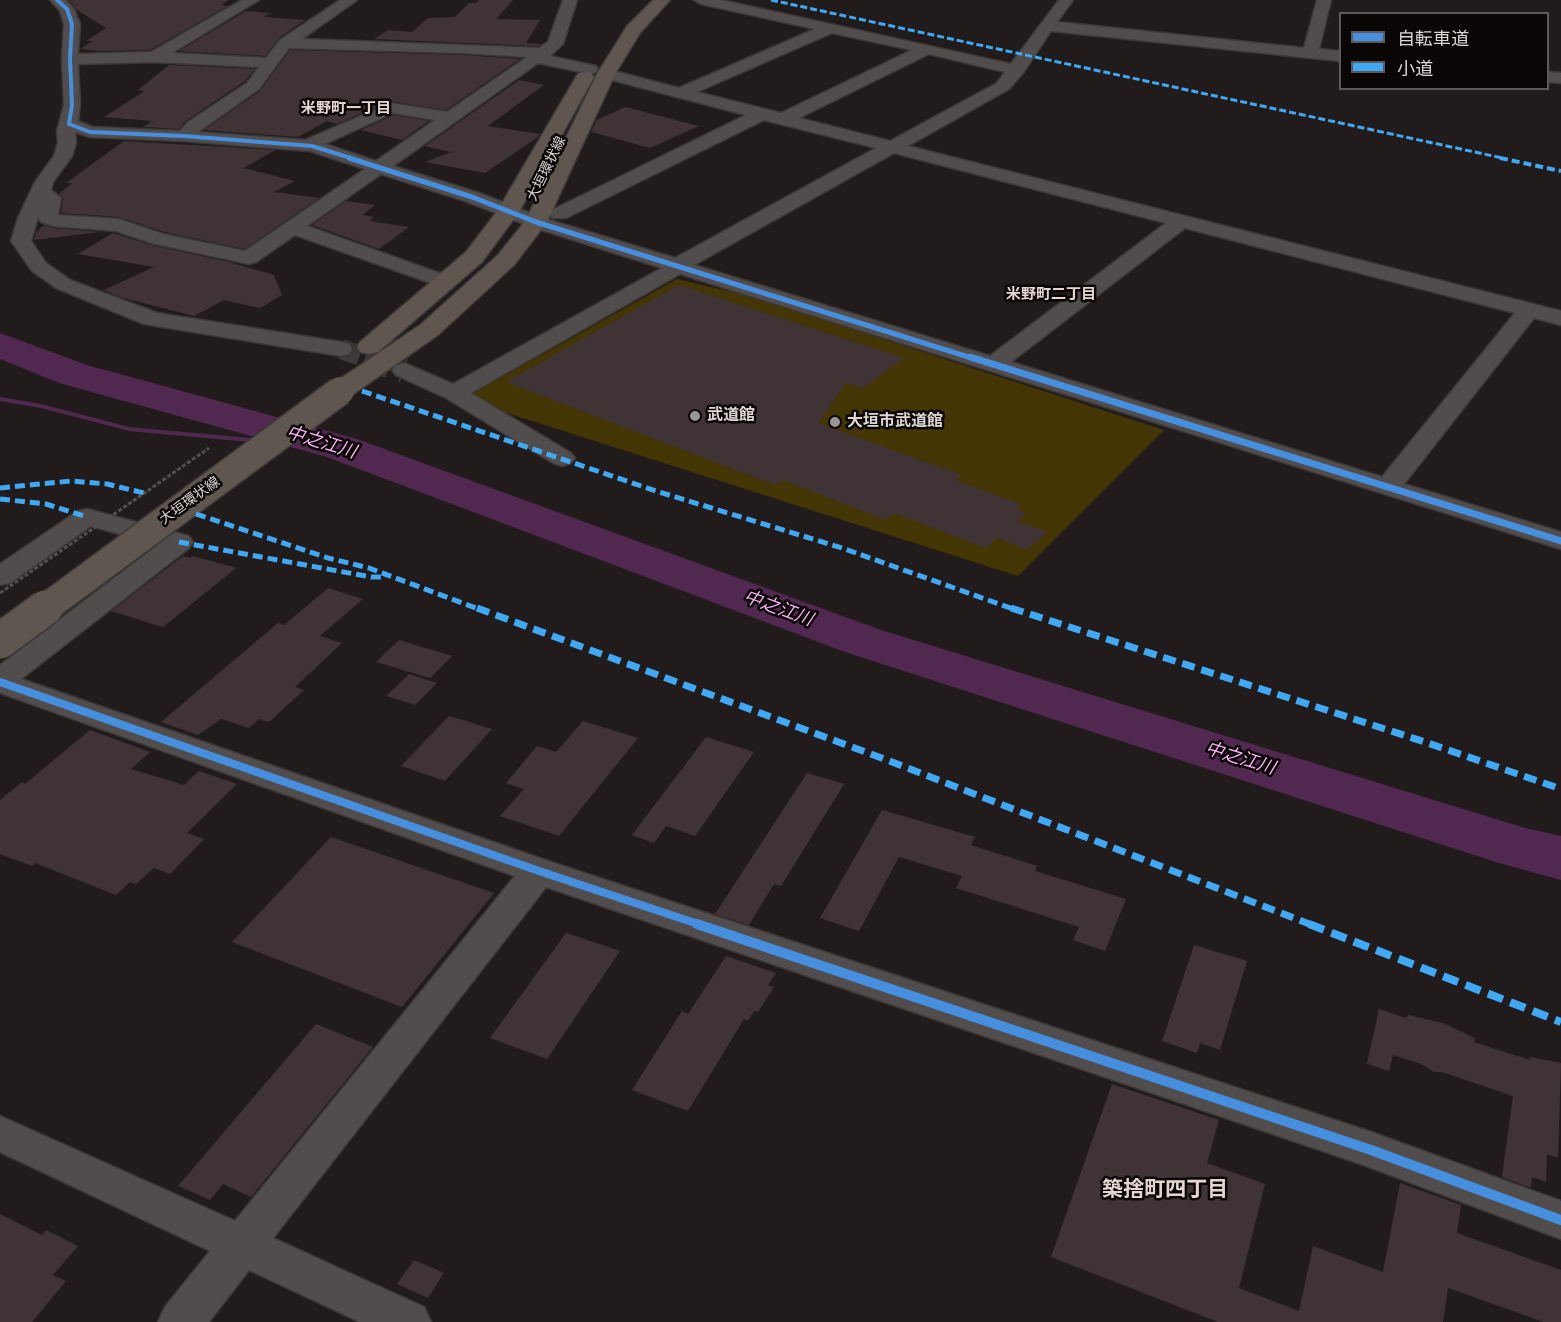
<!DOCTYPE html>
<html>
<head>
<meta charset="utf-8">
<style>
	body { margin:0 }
	#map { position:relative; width:1561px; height:1322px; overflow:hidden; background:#211c1b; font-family:"Varela Round","Noto Sans JP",sans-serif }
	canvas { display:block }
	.legend { position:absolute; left:1339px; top:12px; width:210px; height:78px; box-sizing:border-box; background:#0a0606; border:2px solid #5e5959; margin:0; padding:8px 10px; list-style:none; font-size:18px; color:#ddd6d5 }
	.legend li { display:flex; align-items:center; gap:12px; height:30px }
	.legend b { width:30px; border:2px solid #5e5959 }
</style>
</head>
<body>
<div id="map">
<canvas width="1561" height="1322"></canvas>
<ul class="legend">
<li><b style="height:8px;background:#468fdf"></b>自転車道</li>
<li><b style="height:8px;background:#3fa9f5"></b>小道</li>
</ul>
</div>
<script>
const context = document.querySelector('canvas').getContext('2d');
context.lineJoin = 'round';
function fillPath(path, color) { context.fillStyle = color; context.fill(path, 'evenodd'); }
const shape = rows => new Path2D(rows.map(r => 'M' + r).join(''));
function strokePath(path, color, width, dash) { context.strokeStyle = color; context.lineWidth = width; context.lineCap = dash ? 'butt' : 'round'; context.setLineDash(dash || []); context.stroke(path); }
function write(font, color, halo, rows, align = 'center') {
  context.font = font + ' "Varela Round","Noto Sans JP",sans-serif'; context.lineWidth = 5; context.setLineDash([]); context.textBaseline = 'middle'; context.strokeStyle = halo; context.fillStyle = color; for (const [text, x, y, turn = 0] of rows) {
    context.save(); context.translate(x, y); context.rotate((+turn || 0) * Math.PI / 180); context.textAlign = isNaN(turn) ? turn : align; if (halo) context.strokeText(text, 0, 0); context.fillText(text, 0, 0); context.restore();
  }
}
fillPath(shape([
	[677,279,750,296,1164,430,1018,576,507,413,468,396]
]), '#443505');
fillPath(shape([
	[0,397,41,404,129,427,261,439,265,441,261,443,129,431,41,408,0,401,0,397],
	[277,441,342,446,346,448,342,450,280,445,276,443,277,441]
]), '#512950');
fillPath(shape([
	[0,333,87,365,357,439,881,630,1525,828,1561,836,1561,880,1499,863,845,652,327,457,59,383,0,359,0,333]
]), '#512950');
fillPath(shape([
	[69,0,229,0,221,5,228,6,150,50,98,51,81,49,92,41,86,41,106,28,77,10],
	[479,0,513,0,496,19,540,20,526,43,541,44,538,46,374,39,388,30,412,32,428,18,455,17,469,3,476,3],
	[246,11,271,13,263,17,305,20,279,38,265,56,179,51],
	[290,50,463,55,520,59,446,110,390,101,337,124,327,121,298,137,204,130,260,91],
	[169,65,255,69,245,81,187,120,179,129,143,127,152,121,104,117,145,91,138,90],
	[519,80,544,85,488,126,540,134,538,137,485,173,425,162,451,152,425,146],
	[625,107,699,126,650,148,591,132,597,120],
	[393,115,429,121,402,140,361,130],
	[124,141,275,150,244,168,295,181,274,192,319,198,245,249,164,232,119,217,61,213,63,198,59,194,72,183,66,183],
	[346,201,375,205,362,215,374,217,369,221,409,227,379,249,312,225],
	[44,225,53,228,100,232,34,240,36,233],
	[113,233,151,245,229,262,274,275,282,295,260,308,224,300,194,316,120,297,104,290,154,267,78,254],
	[679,285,904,358,863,388,846,383,818,423,962,475,955,480,1021,504,1016,509,1026,513,1017,521,1047,532,1027,550,997,538,986,548,894,513,886,520,783,480,775,485,506,382],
	[183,556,190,558,193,556,236,568,163,627,111,611],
	[328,588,363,599,320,636,342,643,295,687,304,690,269,722,259,719,249,728,221,719,198,735,161,722,278,623,284,625],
	[399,640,452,656,430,678,376,662],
	[409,674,437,683,415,705,386,696],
	[449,716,492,729,445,781,401,766],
	[583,721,638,738,559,836,500,816,524,789,506,783,537,746,556,752],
	[90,730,150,752,131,769,184,785,199,771,237,784,187,833,204,839,170,874,154,868,136,884,130,882,116,895,35,863,32,866,0,854,0,800,22,782,25,784],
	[706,737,754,752,695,836,666,826,654,843,632,835],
	[807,773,844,784,781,886,774,884,749,925,715,914],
	[882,810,975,837,971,845,1037,866,1035,871,1126,899,1105,951,1073,940,1079,927,956,888,962,876,899,857,859,931,820,918],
	[331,837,494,893,402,1007,232,942],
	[566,933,620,951,547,1059,490,1038],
	[1194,945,1247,961,1220,1050,1200,1043,1197,1053,1162,1041],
	[726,956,776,973,768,985,774,987,758,1012,754,1011,748,1021,744,1019,688,1111,632,1090,682,1011,688,1014],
	[1379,1009,1406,1018,1408,1015,1443,1023,1475,1038,1474,1042,1530,1060,1530,1057,1561,1063,1558,1158,1547,1154,1546,1182,1532,1177,1531,1188,1502,1177,1513,1096,1442,1072,1434,1072,1421,1064,1393,1055,1389,1071,1367,1064],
	[316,1024,373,1047,251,1197,223,1184,210,1200,178,1186],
	[1112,1084,1219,1120,1207,1163,1265,1184,1239,1288,1299,1311,1313,1246,1383,1272,1400,1183,1461,1205,1457,1233,1561,1270,1561,1322,1544,1322,1448,1288,1443,1322,1218,1322,1051,1257],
	[0,1214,42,1235,46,1230,78,1246,53,1275,66,1281,32,1322,0,1322],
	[414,1260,444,1273,428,1298,397,1284]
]), '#403336');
strokePath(shape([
	[341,349,370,359]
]), '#3d3837', 20, [20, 10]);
strokePath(shape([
	[365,357,404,370]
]), '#3d3837', 26, [26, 13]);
const minor = shape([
	[50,0,66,0,74,9,80,24,78,54,151,52,242,0,259,0,172,53,266,58,280,40,340,0,357,0,302,39,539,48,548,42,563,0,577,0,563,44,550,56,596,66,598,69,596,72,590,74,538,63,393,166,479,193,543,218,675,258,876,148,764,120,566,218,552,218,549,214,552,210,746,115,600,77,598,74,600,71,606,69,679,88,815,29,701,4,694,0,721,0,1011,64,1059,0,1073,0,1057,22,1304,48,1317,0,1331,0,1319,49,1340,51,1340,61,1051,31,1023,73,1009,89,908,146,1561,311,1561,325,1534,318,1404,484,1561,532,1561,549,680,274,471,393,571,453,575,458,571,463,562,466,553,463,446,398,396,375,392,370,396,365,404,363,453,384,662,268,529,226,465,201,381,174,307,226,442,274,445,278,442,282,435,284,428,282,295,235,256,262,249,264,151,243,116,231,53,226,41,222,38,217,31,241,46,263,70,280,157,313,341,342,349,344,352,349,349,354,341,356,144,324,56,288,32,271,11,241,18,218,35,182,54,156,58,143,57,131,64,105,62,59,64,24,60,11,50,0],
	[832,33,912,50,781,113,697,92,832,33],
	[289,48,463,53,527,57,447,112,391,103,305,140,198,132,259,89,289,48],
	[929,54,1005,72,997,83,890,141,799,118,929,54],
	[154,62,259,67,247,83,188,122,180,131,92,127,78,121,80,105,78,64,154,62],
	[393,113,435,120,376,161,325,144,393,113],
	[75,132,90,137,184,141,310,151,365,169,245,251,163,234,119,219,58,215,61,198,51,190,53,182,72,156,76,143,75,132],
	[894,153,1166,223,990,356,694,265,894,153],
	[1185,228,1515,313,1382,477,1011,362,1185,228],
	[1548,72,1561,73,1561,83,1548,82,1548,72],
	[87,509,189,536,193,542,189,548,21,679,551,862,1371,1132,1561,1201,1561,1239,1361,1164,546,887,273,1238,424,1307,431,1322,360,1322,249,1270,209,1322,158,1322,165,1307,210,1251,0,1152,0,1116,235,1221,515,876,0,693,0,665,158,545,91,526,10,583,0,585,0,564,78,511,87,509]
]);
const major = shape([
	[653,0,670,0,640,33,615,74,547,222,514,265,438,335,349,397,340,399,331,397,327,391,331,385,420,325,498,255,526,220,597,74,627,26,653,0],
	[585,72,591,73,594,77,519,212,482,262,378,352,369,354,360,352,357,347,360,342,466,252,498,210,576,77,579,73,585,72]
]);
strokePath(minor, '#3c3837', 3);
strokePath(major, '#3c3837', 3);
strokePath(shape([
	[133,501,209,448]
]), '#534f4f', 3, [4, 2]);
fillPath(minor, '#514d4d');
fillPath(major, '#5f5650');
const majorBridgeFar1 = shape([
	[43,610,340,391]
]);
const majorBridge = shape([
	[0,641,45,608]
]);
strokePath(majorBridgeFar1, '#3c3837', 31, []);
strokePath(majorBridge, '#3c3837', 38, []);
strokePath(shape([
	[0,593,133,501]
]), '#534f4f', 3, [4, 2]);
strokePath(majorBridgeFar1, '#5f5650', 28);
strokePath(majorBridge, '#5f5650', 35);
strokePath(shape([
	[771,0,1507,159]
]), '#3fa9f5', 3, [7, 3]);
strokePath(shape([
	[1500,158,1561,171]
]), '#3fa9f5', 4, [8, 4]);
strokePath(shape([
	[362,391,656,491,842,548,1016,610],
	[0,488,71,481,107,484,144,493],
	[0,499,46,504,87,517],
	[196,514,328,558,369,568,481,610],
	[179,542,371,577,386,577]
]), '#3fa9f5', 5, [10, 5]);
strokePath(shape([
	[477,608,887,760,1312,925],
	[1011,608,1425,742,1561,789]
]), '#3fa9f5', 7, [13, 7]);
strokePath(shape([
	[1309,924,1561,1022]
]), '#3fa9f5', 8, [16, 8]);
strokePath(shape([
	[57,0,67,9,72,24,70,59,72,105,69,124,90,132,184,136,312,146,354,159]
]), '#468fdf', 4);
strokePath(shape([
	[349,158,472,197,536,222,975,359]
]), '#468fdf', 5);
strokePath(shape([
	[970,357,1561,541]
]), '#468fdf', 7);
strokePath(shape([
	[0,682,539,871,701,925]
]), '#468fdf', 8);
strokePath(shape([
	[697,924,1371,1150,1561,1220]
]), '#468fdf', 10);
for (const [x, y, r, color] of [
	[695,416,6,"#9b9594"],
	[835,422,6,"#9b9594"]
]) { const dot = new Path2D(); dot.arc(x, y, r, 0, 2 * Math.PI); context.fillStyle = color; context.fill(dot); strokePath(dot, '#0a0606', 2); }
write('14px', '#ddd6d5', '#0a0606', [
	["大垣環状線",547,169,-64],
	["大垣環状線",190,501,-36]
]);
write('bold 15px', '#e4d5d2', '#0a0606', [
	["米野町一丁目",346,109],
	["米野町二丁目",1051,295]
]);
write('bold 16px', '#ddd6d5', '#0a0606', [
	["武道館",707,416],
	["大垣市武道館",847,422]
], 'left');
write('italic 18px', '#f6aff3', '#0a0606', [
	["中之江川",321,443,17],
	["中之江川",778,609,20],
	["中之江川",1240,759,17]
]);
write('bold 21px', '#e4d5d2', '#0a0606', [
	["築捨町四丁目",1165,1190]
]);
</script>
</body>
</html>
